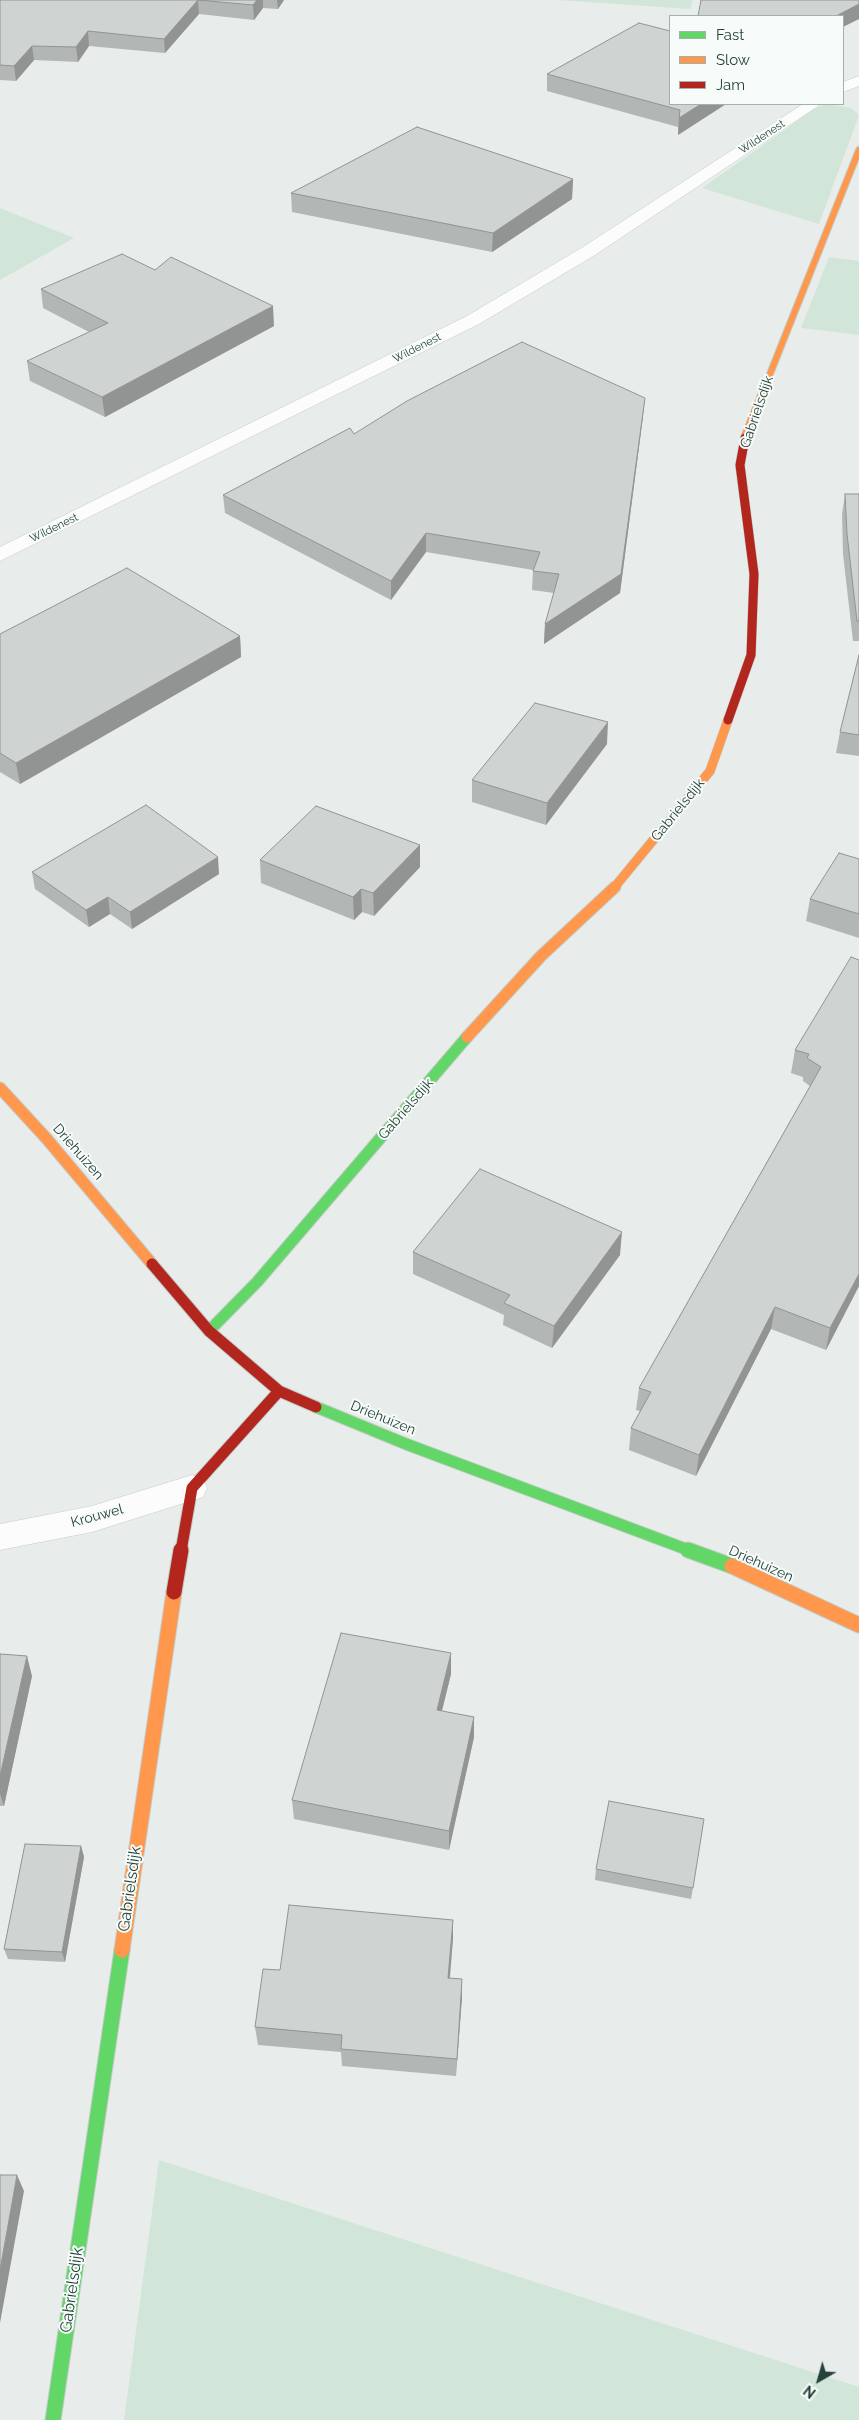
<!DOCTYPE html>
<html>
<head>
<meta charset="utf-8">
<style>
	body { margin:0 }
	#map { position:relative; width:859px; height:2420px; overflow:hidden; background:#e8edeb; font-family:Raleway,sans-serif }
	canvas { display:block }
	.legend { position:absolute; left:669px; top:15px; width:175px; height:90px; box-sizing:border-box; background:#f7fbf9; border:1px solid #a3b1ad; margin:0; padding:6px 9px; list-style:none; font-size:15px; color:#24423a }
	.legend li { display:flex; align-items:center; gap:10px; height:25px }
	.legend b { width:25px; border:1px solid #a3b1ad }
	.north { position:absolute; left:794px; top:2355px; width:50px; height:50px; -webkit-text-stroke:4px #f7fbf9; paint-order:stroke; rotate:218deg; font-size:14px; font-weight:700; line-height:20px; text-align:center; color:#24423a }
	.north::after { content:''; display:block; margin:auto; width:18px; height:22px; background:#24423a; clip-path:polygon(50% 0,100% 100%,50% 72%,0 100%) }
</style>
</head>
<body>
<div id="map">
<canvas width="859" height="2420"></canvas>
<ul class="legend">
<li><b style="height:6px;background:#63d668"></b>Fast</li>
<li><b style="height:6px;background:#ff974d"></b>Slow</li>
<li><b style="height:6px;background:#b3261e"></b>Jam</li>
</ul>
<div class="north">N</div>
</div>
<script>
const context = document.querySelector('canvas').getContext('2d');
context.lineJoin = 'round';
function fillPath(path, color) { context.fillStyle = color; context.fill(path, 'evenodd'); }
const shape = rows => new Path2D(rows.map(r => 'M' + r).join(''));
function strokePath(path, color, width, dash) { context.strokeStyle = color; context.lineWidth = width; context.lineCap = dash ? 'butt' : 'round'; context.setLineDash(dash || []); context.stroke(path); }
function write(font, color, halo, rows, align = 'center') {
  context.font = font + ' Raleway,sans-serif'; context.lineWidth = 4; context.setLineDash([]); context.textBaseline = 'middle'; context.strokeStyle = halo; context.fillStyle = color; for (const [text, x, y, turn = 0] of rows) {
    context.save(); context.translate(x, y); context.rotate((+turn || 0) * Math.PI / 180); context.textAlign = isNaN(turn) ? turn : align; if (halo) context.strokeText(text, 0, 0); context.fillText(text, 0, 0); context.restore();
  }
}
fillPath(shape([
	[557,0,693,0,690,9],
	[826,104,851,108,859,115,819,224,702,188,814,109],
	[0,208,74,238,0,280],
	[829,257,859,261,859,335,801,328],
	[159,2160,859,2387,859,2420,124,2420]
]), '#d1e6d8');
const street = shape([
	[859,76,859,86,843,92,843,82,859,76],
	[803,104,821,104,595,255,479,324,0,561,0,547,467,316,583,247,803,104],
	[192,1475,203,1479,207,1488,203,1497,92,1532,0,1550,0,1524,92,1506,192,1475]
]);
const fastFar1 = shape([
	[209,1331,257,1282,467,1037],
	[316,1407,406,1444,691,1551]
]);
const fast = shape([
	[688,1550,732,1566],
	[53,2420,122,1950]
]);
const slowFar3 = shape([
	[766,384,859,150]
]);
const slowFar2 = shape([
	[745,438,767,383],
	[613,889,710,771,728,720]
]);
const slowFar1 = shape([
	[467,1037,541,956,615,887],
	[0,1088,46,1138,152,1264]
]);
const slow = shape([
	[732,1566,859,1625],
	[122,1950,174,1592]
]);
const jamFar2 = shape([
	[728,720,751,655,754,574,740,465,745,438]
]);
const jamFar1 = shape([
	[152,1264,209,1331,279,1391,316,1407],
	[181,1551,192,1488,279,1391]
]);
const jam = shape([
	[174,1592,181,1550]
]);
strokePath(street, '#c5cac8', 1);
strokePath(fastFar1, '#c3cbc8', 13);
strokePath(fast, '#c3cbc8', 17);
strokePath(slowFar3, '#c3cbc8', 8);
strokePath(slowFar2, '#c3cbc8', 10);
strokePath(slowFar1, '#c3cbc8', 13);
strokePath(slow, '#c3cbc8', 17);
strokePath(jamFar2, '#c3cbc8', 10);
strokePath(jamFar1, '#c3cbc8', 13);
strokePath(jam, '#c3cbc8', 17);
fillPath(street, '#fcfcfc');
strokePath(fastFar1, '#63d668', 11);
strokePath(fast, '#63d668', 15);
strokePath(slowFar3, '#ff974d', 6);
strokePath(slowFar2, '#ff974d', 9);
strokePath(slowFar1, '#ff974d', 11);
strokePath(slow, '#ff974d', 15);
strokePath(jamFar2, '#b3261e', 9);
strokePath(jamFar1, '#b3261e', 11);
strokePath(jam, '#b3261e', 15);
fillPath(shape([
	[0,0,284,0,278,9,263,8,254,20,199,14,165,53,89,46,78,62,34,60,16,81,0,80],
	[547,74,726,104,678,135,678,127,547,91],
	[573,179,572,199,492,252,292,212,291,193],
	[155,270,274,326,105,417,30,381,27,361,89,332,43,308,41,289],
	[643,416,620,593,544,644,545,624,554,593,532,590,533,570,426,552,391,600,225,513,223,495,354,434],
	[845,494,859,494,859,641,853,641,843,554,842,514],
	[0,634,240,636,241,657,20,784,0,772],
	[859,655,859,756,836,753,840,732],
	[607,744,546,825,472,802,472,780],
	[859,859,859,938,806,921,810,899],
	[260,860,420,867,374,916,362,912,354,920,261,883],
	[32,872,219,874,132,929,110,914,89,927,35,889],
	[859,960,859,1286,826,1350,771,1329,696,1476,629,1450,631,1428,640,1411,636,1410,639,1388,810,1086,803,1081,803,1077,791,1073,795,1050],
	[413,1252,620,1255,552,1348,503,1325,504,1315,413,1274],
	[0,1654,32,1676,4,1806,0,1806],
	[451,1674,442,1711,474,1717,474,1737,449,1850,294,1819,292,1800],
	[81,1846,84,1857,65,1962,8,1959,4,1949],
	[596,1869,693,1888,691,1899,595,1880],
	[453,1920,453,1938,450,1978,462,1997,456,2076,342,2066,341,2052,258,2045,255,2027,280,1970]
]), '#b2b6b5');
fillPath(shape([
	[198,0,199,14,165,53,164,39],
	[257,0,263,0,263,8,254,20,253,5],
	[277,0,284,0,278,9],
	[859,4,859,19,843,27,843,16,836,16],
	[88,31,89,46,78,62,76,47],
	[32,46,34,60,16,81,14,66],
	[701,104,726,104,678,135,679,118],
	[573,179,572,199,492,252,493,233],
	[273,306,274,326,105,417,102,397],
	[645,398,643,416,620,593,544,644,545,624],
	[426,533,426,552,391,600,391,581],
	[240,636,241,657,20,784,16,763],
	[608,722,607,744,546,825,547,803],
	[420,845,420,867,374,916,373,893],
	[218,857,219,874,132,929,130,912],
	[361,889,362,912,354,920,353,897],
	[108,897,110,914,89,927,86,910],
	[622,1232,620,1255,552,1348,554,1326],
	[859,1274,859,1286,826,1350,830,1328],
	[775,1307,771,1329,696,1476,699,1455],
	[451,1653,451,1674,437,1730,437,1710],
	[27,1656,32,1676,4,1806,0,1794,0,1776],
	[474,1717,474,1737,449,1850,449,1831],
	[81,1846,84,1857,65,1962,62,1952],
	[453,1920,453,1938,448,1996,448,1978],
	[462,1979,462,1997,456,2076,457,2059],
	[17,2175,24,2191,0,2323,0,2270]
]), '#919493');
const building = shape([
	[0,0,257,0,253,5,198,0,164,39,88,31,76,47,32,46,14,66,0,65,0,0],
	[701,0,859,0,859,4,836,16,698,16,701,0],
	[639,23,670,31,670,104,701,104,679,118,680,110,547,74,639,23],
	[417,127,573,179,493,233,291,193,417,127],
	[122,254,155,270,171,257,273,306,102,397,27,361,108,323,41,289,122,254],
	[522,342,645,398,621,574,545,624,559,574,533,571,540,552,426,533,391,581,223,495,350,428,354,434,407,401,522,342],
	[845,494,859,494,859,621,857,621,847,534,845,494],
	[127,568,240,636,16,763,0,753,0,634,127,568],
	[859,655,859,735,840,732,859,655],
	[535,703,608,722,547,803,472,780,535,703],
	[146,805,218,857,130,912,108,897,86,910,32,872,146,805],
	[316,806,420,845,373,893,361,889,353,897,260,860,316,806],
	[839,853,859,859,859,914,810,899,839,853],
	[851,957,859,960,859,1274,830,1328,775,1307,699,1455,631,1428,651,1392,639,1388,821,1067,807,1058,809,1054,795,1050,851,957],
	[480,1169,622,1232,554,1326,504,1303,510,1295,413,1252,480,1169],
	[341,1633,451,1653,437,1710,474,1717,449,1831,292,1800,341,1633],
	[0,1654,27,1656,0,1776,0,1654],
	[609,1801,704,1819,693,1888,596,1869,609,1801],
	[25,1844,81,1846,62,1952,4,1949,25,1844],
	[289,1905,453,1920,448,1978,462,1979,457,2059,341,2049,342,2035,255,2027,263,1969,280,1970,289,1905],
	[0,2175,17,2175,0,2270,0,2175]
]);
fillPath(building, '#cfd4d2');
strokePath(building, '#919493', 1);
write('11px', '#24423a', '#f7fbf9', [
	["Wildenest",762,137,-33],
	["Wildenest",417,348,-27],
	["Wildenest",54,528,-26]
]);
write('14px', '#24423a', '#f7fbf9', [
	["Gabrielsdijk",757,412,-71],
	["Gabrielsdijk",678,810,-51],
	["Gabrielsdijk",406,1109,-49],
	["Driehuizen",78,1152,49],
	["Driehuizen",383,1418,22],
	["Krouwel",97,1516,-15],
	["Driehuizen",761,1564,24]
]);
write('16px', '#24423a', '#f7fbf9', [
	["Gabrielsdijk",130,1889,-82],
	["Gabrielsdijk",72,2290,-82]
]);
</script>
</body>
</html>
